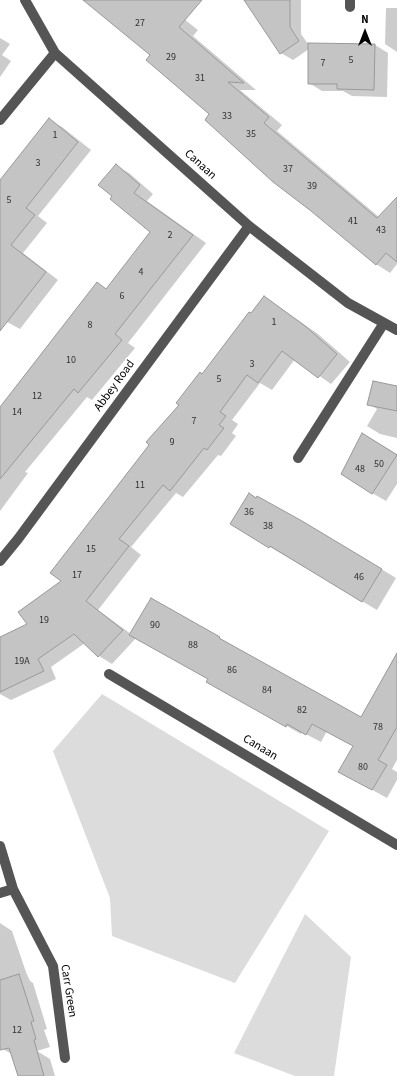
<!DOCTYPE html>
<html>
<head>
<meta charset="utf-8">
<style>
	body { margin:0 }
	#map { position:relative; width:397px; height:1076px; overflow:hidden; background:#fff; font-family:"Source Sans 3",sans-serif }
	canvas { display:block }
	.north { position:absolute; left:345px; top:12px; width:40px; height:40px; -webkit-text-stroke:3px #fff; paint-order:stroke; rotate:0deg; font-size:11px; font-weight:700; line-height:16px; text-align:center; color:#000 }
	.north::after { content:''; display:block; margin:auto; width:14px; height:18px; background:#000; clip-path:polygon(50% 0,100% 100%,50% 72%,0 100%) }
</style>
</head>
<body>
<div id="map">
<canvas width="397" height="1076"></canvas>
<div class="north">N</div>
</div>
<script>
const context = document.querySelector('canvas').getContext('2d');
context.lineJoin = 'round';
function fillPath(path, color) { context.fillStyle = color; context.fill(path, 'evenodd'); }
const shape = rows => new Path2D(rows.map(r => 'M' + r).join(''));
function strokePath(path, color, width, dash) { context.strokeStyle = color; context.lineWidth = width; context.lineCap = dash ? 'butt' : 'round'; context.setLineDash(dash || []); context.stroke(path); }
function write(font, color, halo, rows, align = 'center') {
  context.font = font + ' "Source Sans 3",sans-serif'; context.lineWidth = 3; context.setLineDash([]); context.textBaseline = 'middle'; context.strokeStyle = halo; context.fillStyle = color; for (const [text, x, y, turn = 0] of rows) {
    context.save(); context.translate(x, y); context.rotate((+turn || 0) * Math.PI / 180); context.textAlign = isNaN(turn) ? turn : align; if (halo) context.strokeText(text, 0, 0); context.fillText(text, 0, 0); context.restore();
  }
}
fillPath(shape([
	[102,694,329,831,235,983,112,936,110,898,53,751],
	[305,914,351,957,334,1076,295,1076,234,1053]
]), '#dcdcdc');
fillPath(shape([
	[85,0,160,0,198,30,193,36,256,90,240,90,282,125,277,131,379,217,397,213,397,264,390,273,376,264,211,114,152,55],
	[250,0,301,0,301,34,308,44,375,45,388,53,387,97,352,96,343,91,322,91,309,83,309,49,293,60,281,53],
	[386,8,397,8,397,52,385,44],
	[0,38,10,44,2,55,11,61,0,77],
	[49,120,62,127,91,150,38,216,47,223,23,253,58,280,20,329,7,322,0,314,0,184],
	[116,166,129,173,153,194,147,201,206,243,128,343,135,348,92,400,87,397,25,472,28,473,0,511,0,410,97,284,108,289,152,232,113,196],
	[265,297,318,334,350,362,331,384,295,359,272,390,260,383,232,420,238,424,232,433,236,436,221,456,218,455,183,497,176,493,131,547,141,555,98,610,131,634,151,599,233,646,233,647,361,719,397,652,397,760,392,769,397,772,397,780,387,798,354,780,354,746,327,731,321,742,302,732,301,734,207,682,209,679,136,638,112,664,99,656,85,643,51,667,56,679,11,700,0,694,0,638,28,624,63,582,180,404],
	[397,387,397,438,380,434,367,426,377,409,369,404],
	[363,434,397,454,397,484,386,501,372,493],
	[231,524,317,530,396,578,377,610],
	[0,923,12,931,26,972,30,981,33,983,47,1029,44,1030,50,1047,37,1051,50,1059,55,1076,21,1076,17,1057,3,1049,0,1041]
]), '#0003');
const building = shape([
	[83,0,202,0,179,27,244,83,228,82,269,117,264,123,377,218,397,197,397,262,386,253,376,265,311,211,273,182,205,120,209,114,146,60,150,55,83,0],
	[244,0,290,0,290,27,299,41,280,54,244,0],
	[308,43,375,44,374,90,337,89,337,84,308,84,308,43],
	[49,118,78,142,26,208,35,215,11,245,46,272,0,331,0,180,49,118],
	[116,164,140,185,134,193,193,235,115,334,122,340,78,393,74,389,0,479,0,407,97,282,106,289,150,232,110,199,112,196,98,185,116,164],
	[264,296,305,326,337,354,318,378,282,351,258,383,247,375,220,412,226,416,219,425,224,428,207,450,204,448,170,491,163,485,119,539,129,546,86,601,123,630,98,657,74,634,38,659,44,671,0,692,0,637,27,624,18,612,61,581,50,573,149,445,146,442,179,405,176,403,200,372,202,374,249,312,251,313,264,296],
	[373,381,397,386,397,411,367,405,373,381],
	[362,433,397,455,372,494,341,474,362,433],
	[249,493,256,498,257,496,302,521,382,569,362,602,270,546,269,548,230,524,249,493],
	[151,598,220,637,219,638,361,717,397,653,397,727,378,760,387,765,372,790,338,772,353,746,312,724,306,735,287,724,286,727,206,682,208,679,129,635,151,598],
	[19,974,34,1021,31,1022,36,1039,34,1040,44,1076,18,1076,9,1048,0,1050,0,980,19,974]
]);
fillPath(building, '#c4c4c4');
strokePath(building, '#999', 1);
strokePath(shape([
	[25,0,55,53,249,226,348,303,397,330],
	[350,7,350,0],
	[0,120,55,53],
	[298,458,384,323],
	[0,561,18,539,249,226],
	[109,674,397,845],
	[0,846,13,889],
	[0,893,13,889,53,966,65,1058]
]), '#555', 10);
write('10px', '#313131', null, [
	["27",140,24],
	["29",171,58],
	["5",351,61],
	["7",323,64],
	["31",200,79],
	["33",227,117],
	["35",251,135],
	["1",55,136],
	["3",38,164],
	["37",288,170],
	["39",312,187],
	["5",9,201],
	["41",353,222],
	["43",381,231],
	["2",170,236],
	["4",141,273],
	["6",122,297],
	["1",274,323],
	["8",90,326],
	["10",71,361],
	["3",252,365],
	["5",219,380],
	["12",37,397],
	["14",17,413],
	["7",194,422],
	["9",172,443],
	["50",379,465],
	["48",360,470],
	["11",140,486],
	["36",249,513],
	["38",268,527],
	["15",91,550],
	["17",77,576],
	["46",359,578],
	["19",44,621],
	["90",155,626],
	["88",193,646],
	["19A",22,662],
	["86",232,671],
	["84",267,691],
	["82",302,711],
	["78",378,728],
	["80",363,768],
	["12",17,1031]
]);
write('12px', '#000', '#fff', [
	["Canaan",200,165,42],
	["Abbey Road",115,386,-54],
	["Canaan",260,748,31],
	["Carr Green",68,991,81]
]);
</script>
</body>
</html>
